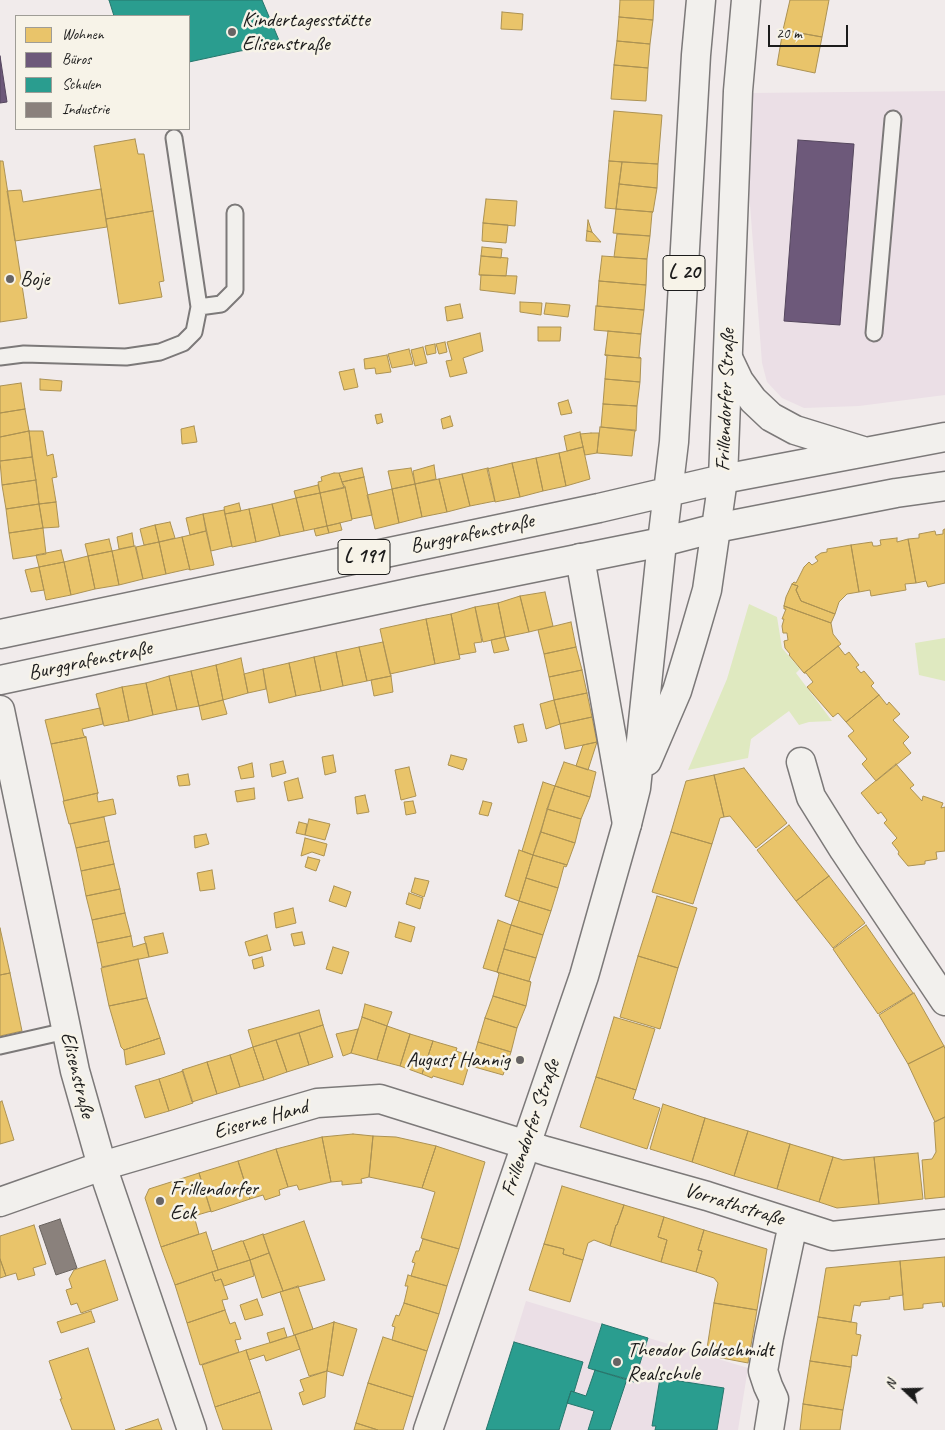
<!DOCTYPE html>
<html>
<head>
<meta charset="utf-8">
<style>
	body { margin:0 }
	#map { position:relative; width:945px; height:1430px; overflow:hidden; background:#f1ebeb; font-family:Caveat,sans-serif }
	canvas { display:block }
	.legend { position:absolute; left:15px; top:15px; width:175px; height:115px; box-sizing:border-box; background:#f7f3e8; border:1px solid #9f9d96; margin:0; padding:6px 9px; list-style:none; font-size:15px; color:#1c1c1c }
	.legend li { display:flex; align-items:center; gap:10px; height:25px }
	.legend b { width:25px; border:1px solid #9f9d96 }
	.north { position:absolute; left:880px; top:1365px; width:50px; height:50px; -webkit-text-stroke:4px #f7f3e8; paint-order:stroke; rotate:291deg; font-size:14px; font-weight:700; line-height:20px; text-align:center; color:#1c1c1c }
	.north::after { content:''; display:block; margin:auto; width:18px; height:22px; background:#1c1c1c; clip-path:polygon(50% 0,100% 100%,50% 72%,0 100%) }
	.scale { position:absolute; left:768px; top:25px; width:80px; height:22px; box-sizing:border-box; border:2px solid #1c1c1c; border-top:0; padding-left:6px; font-size:15px; line-height:18px; white-space:nowrap; color:#1c1c1c; -webkit-text-stroke:4px #f7f3e8; paint-order:stroke }
</style>
</head>
<body>
<div id="map">
<canvas width="945" height="1430"></canvas>
<ul class="legend">
<li><b style="height:14px;background:#e9c46a"></b>Wohnen</li>
<li><b style="height:14px;background:#6d597a"></b>Büros</li>
<li><b style="height:14px;background:#2a9d8f"></b>Schulen</li>
<li><b style="height:14px;background:#8a817c"></b>Industrie</li>
</ul>
<div class="north">N</div>
<div class="scale">20 m</div>
</div>
<script>
const context = document.querySelector('canvas').getContext('2d');
context.lineJoin = 'round';
function fillPath(path, color) { context.fillStyle = color; context.fill(path, 'evenodd'); }
const shape = rows => new Path2D(rows.map(r => 'M' + r).join(''));
function strokePath(path, color, width, dash) { context.strokeStyle = color; context.lineWidth = width; context.lineCap = dash ? 'butt' : 'round'; context.setLineDash(dash || []); context.stroke(path); }
function write(font, color, halo, rows, align = 'center') {
  context.font = font + ' Caveat,sans-serif'; context.lineWidth = 5; context.setLineDash([]); context.textBaseline = 'middle'; context.strokeStyle = halo; context.fillStyle = color; for (const [text, x, y, turn = 0] of rows) {
    context.save(); context.translate(x, y); context.rotate((+turn || 0) * Math.PI / 180); context.textAlign = isNaN(turn) ? turn : align; if (halo) context.strokeText(text, 0, 0); context.fillText(text, 0, 0); context.restore();
  }
}
fillPath(shape([
	[945,91,945,395,859,406,804,408,782,398,767,382,762,363,747,165,750,93],
	[526,1301,748,1368,738,1430,486,1430]
]), '#ebdfe6');
fillPath(shape([
	[749,604,777,617,782,648,800,669,796,673,832,721,809,722,799,725,789,711,751,739,748,758,688,770,727,679],
	[945,638,945,681,919,675,915,643]
]), '#dfe9c0');
const homes = shape([
	[620,0,654,0,653,20,619,17,620,0],
	[790,0,829,0,822,37,783,30,790,0],
	[502,12,523,14,522,30,501,29,502,12],
	[619,17,653,20,650,44,617,41,619,17],
	[783,30,822,37,815,73,777,65,783,30],
	[617,41,650,44,648,68,614,65,617,41],
	[614,65,648,68,646,101,611,99,614,65],
	[614,111,662,115,658,164,609,161,614,111],
	[135,139,138,154,144,154,153,211,106,219,94,146,135,139],
	[0,161,3,161,27,318,0,322,0,161],
	[609,161,622,162,616,209,605,208,609,161],
	[622,162,658,164,657,188,619,184,622,162],
	[619,184,657,188,653,212,616,209,619,184],
	[101,189,107,227,15,241,7,191,21,190,23,202,101,189],
	[486,199,517,201,515,226,483,223,486,199],
	[616,209,653,212,652,213,650,236,613,233,616,209],
	[153,211,164,281,159,282,162,297,119,304,106,219,153,211],
	[588,220,592,232,587,231,588,220],
	[483,223,508,225,506,243,482,241,483,223],
	[587,231,592,232,601,242,586,241,587,231],
	[617,234,650,236,647,259,614,257,617,234],
	[482,247,502,249,501,258,481,256,482,247],
	[481,256,508,258,506,276,479,275,481,256],
	[602,256,647,259,646,285,599,281,602,256],
	[481,275,517,276,515,294,480,290,481,275],
	[599,281,646,285,644,310,597,306,599,281],
	[520,302,542,303,541,315,520,312,520,302],
	[546,303,570,305,568,317,544,314,546,303],
	[460,304,463,318,447,321,445,307,460,304],
	[596,306,644,310,641,334,594,330,596,306],
	[538,327,561,327,560,341,538,341,538,327],
	[608,331,641,334,639,357,641,358,605,355,608,331],
	[480,333,483,351,463,358,467,373,450,377,446,361,452,360,447,342,480,333],
	[445,342,447,352,439,354,436,344,445,342],
	[435,344,436,353,427,355,425,346,435,344],
	[423,347,427,363,415,366,411,350,423,347],
	[409,349,413,364,392,368,388,354,409,349],
	[387,355,391,372,376,374,375,368,365,369,364,359,387,355],
	[605,355,641,358,640,382,605,379,607,356,605,355],
	[354,369,358,387,344,390,339,372,354,369],
	[40,379,62,381,61,391,40,390,40,379],
	[605,379,640,382,637,406,603,404,605,379],
	[21,383,25,409,0,413,0,386,21,383],
	[568,400,572,413,561,415,558,403,568,400],
	[603,404,637,406,636,431,601,427,603,404],
	[25,409,29,431,0,437,0,413,25,409],
	[381,414,383,422,377,424,375,415,381,414],
	[450,416,453,426,443,429,441,419,450,416],
	[194,426,197,442,182,444,181,429,194,426],
	[600,427,635,430,632,456,597,453,600,427],
	[29,431,32,457,0,461,0,437,29,431],
	[29,431,43,431,47,456,53,454,57,477,52,478,56,502,39,504,29,431],
	[580,432,583,447,567,451,564,436,580,432],
	[591,433,599,433,597,453,585,455,580,434,591,433],
	[583,447,590,479,566,486,559,453,583,447],
	[559,453,566,486,543,491,536,458,559,453],
	[32,457,36,480,2,485,0,461,32,457],
	[536,458,543,491,520,497,512,463,536,458],
	[512,463,520,497,495,502,487,469,512,463],
	[434,465,436,479,415,484,413,471,434,465],
	[362,468,364,477,342,482,339,473,362,468],
	[411,468,415,484,392,489,388,471,411,468],
	[488,468,495,501,470,506,462,474,488,468],
	[334,473,339,473,344,488,320,493,318,482,322,481,321,477,334,473],
	[462,474,470,506,447,512,439,479,462,474],
	[364,477,372,515,352,519,345,487,342,482,364,477],
	[439,479,447,512,422,517,415,484,439,479],
	[36,480,39,504,6,509,2,485,36,480],
	[415,484,422,517,399,523,392,489,415,484],
	[318,485,320,493,296,498,294,491,318,485],
	[345,487,352,520,327,526,320,493,345,487],
	[392,489,399,523,375,529,367,495,392,489],
	[320,493,327,526,304,531,296,498,320,493],
	[296,498,304,531,280,536,272,504,296,498],
	[56,502,59,527,43,528,39,504,56,502],
	[239,503,241,511,225,514,224,507,239,503],
	[39,504,43,528,9,533,6,509,39,504],
	[272,504,280,536,256,542,249,509,272,504],
	[249,509,256,542,232,547,225,514,249,509],
	[224,510,232,546,211,551,203,514,224,510],
	[203,514,206,531,190,535,186,518,203,514],
	[170,522,175,538,159,542,155,525,170,522],
	[340,523,342,530,329,533,327,526,340,523],
	[155,525,159,542,144,545,140,529,155,525],
	[327,526,329,533,316,536,314,529,327,526],
	[43,528,46,554,13,559,9,533,43,528],
	[945,529,945,583,928,587,926,581,916,583,908,539,919,538,919,534,935,531,936,535,943,534,943,530,945,529],
	[206,531,214,565,190,570,182,537,206,531],
	[132,533,134,546,119,549,117,537,132,533],
	[182,537,190,570,188,569,166,574,159,542,182,537],
	[897,538,897,542,908,539,916,583,905,584,906,590,871,596,870,590,859,592,851,545,872,542,873,546,877,546,881,545,880,540,897,538],
	[109,539,112,551,88,556,85,544,109,539],
	[159,542,166,574,143,579,136,547,159,542],
	[851,545,859,592,847,594,839,602,835,614,801,601,796,590,798,586,792,584,794,582,796,583,804,567,809,562,812,565,818,561,815,557,821,553,827,552,827,549,851,545],
	[135,546,143,579,119,585,112,551,135,546],
	[61,550,64,562,39,567,36,555,61,550],
	[112,551,119,585,95,589,88,556,112,551],
	[88,556,95,589,71,595,64,562,88,556],
	[64,562,71,595,46,600,39,567,64,562],
	[39,567,44,590,31,592,25,570,39,567],
	[792,584,798,586,796,590,801,601,835,614,831,623,784,606,786,597,792,584],
	[545,592,553,626,529,632,520,596,545,592],
	[520,596,529,632,505,637,498,603,520,596],
	[498,603,505,637,483,642,475,607,498,603],
	[784,606,831,623,833,634,841,644,804,673,789,655,790,654,785,648,784,641,788,640,787,633,783,633,782,626,784,619,782,619,786,609,784,609,784,606],
	[475,607,482,642,474,643,476,652,459,655,451,614,475,607],
	[451,614,460,659,435,664,426,619,451,614],
	[426,619,435,664,390,674,380,629,426,619],
	[571,622,576,647,544,654,538,630,571,622],
	[505,637,509,650,494,653,491,640,505,637],
	[383,642,391,676,367,681,359,647,383,642],
	[838,646,845,655,849,652,859,665,856,667,861,673,864,671,874,683,871,686,879,695,846,722,838,713,833,717,807,687,813,682,806,673,804,673,838,646],
	[359,647,367,681,343,686,336,652,359,647],
	[576,647,582,670,549,677,544,654,576,647],
	[336,652,343,686,321,691,314,657,336,652],
	[314,657,321,691,296,696,289,663,314,657],
	[241,658,248,693,223,700,216,665,241,658],
	[289,663,296,696,269,703,263,669,289,663],
	[216,665,223,700,199,706,191,671,216,665],
	[263,669,266,689,248,693,244,674,263,669],
	[582,670,587,693,554,700,549,677,582,670],
	[191,671,199,706,177,710,169,676,191,671],
	[169,676,177,710,153,715,146,683,169,676],
	[391,676,393,692,374,696,371,680,391,676],
	[146,683,153,715,129,721,122,687,146,683],
	[122,687,129,721,104,726,96,694,122,687],
	[587,693,592,717,560,724,554,700,587,693],
	[879,695,887,705,889,702,900,714,893,720,909,737,903,743,911,753,876,781,862,764,867,759,848,736,854,731,846,722,879,695],
	[223,700,227,714,202,720,199,706,223,700],
	[554,700,560,724,546,729,540,704,554,700],
	[100,708,103,724,82,729,84,736,86,737,51,744,45,720,100,708],
	[592,717,597,742,565,749,560,724,592,717],
	[523,724,527,741,518,743,514,726,523,724],
	[86,737,98,793,64,801,51,744,86,737],
	[597,742,588,770,576,766,583,745,597,742],
	[333,755,336,772,325,775,322,757,333,755],
	[451,755,467,759,463,770,448,765,451,755],
	[283,761,286,773,272,777,270,764,283,761],
	[564,762,596,772,590,797,555,786,564,762],
	[252,763,254,777,241,779,238,767,252,763],
	[896,764,914,785,910,788,922,801,923,796,943,803,941,808,945,807,945,851,936,852,937,859,925,861,925,864,908,866,898,854,899,852,892,843,897,838,884,823,887,820,881,812,878,814,861,793,896,764],
	[409,767,416,796,401,800,395,770,409,767],
	[744,768,787,823,756,848,730,816,724,817,714,775,744,768],
	[188,774,190,785,179,786,177,776,188,774],
	[714,775,724,817,720,818,712,844,671,832,686,781,714,775],
	[298,778,303,798,288,801,284,782,298,778],
	[543,782,555,786,533,855,522,851,543,782],
	[555,786,590,797,581,819,547,809,555,786],
	[254,788,255,799,237,802,235,791,254,788],
	[98,793,97,795,98,802,113,799,116,814,69,824,63,801,98,793],
	[365,795,369,812,357,814,355,797,365,795],
	[413,801,416,813,406,815,404,802,413,801],
	[483,801,492,803,488,816,479,814,483,801],
	[547,809,581,819,575,843,541,832,547,809],
	[104,817,109,841,76,848,70,824,104,817],
	[309,819,330,824,325,840,305,835,309,819],
	[299,822,307,824,305,835,296,833,299,822],
	[789,825,829,876,796,901,757,850,789,825],
	[541,832,575,843,567,865,533,855,541,832],
	[671,832,712,844,693,904,652,892,671,832],
	[206,834,209,844,195,848,194,836,206,834],
	[305,838,327,844,324,856,312,852,301,856,305,838],
	[109,841,114,864,81,871,76,848,109,841],
	[519,850,533,855,519,901,505,896,519,850],
	[533,855,567,865,566,867,564,866,558,888,526,878,533,855],
	[308,857,320,860,316,871,305,867,308,857],
	[114,864,120,889,86,896,81,871,114,864],
	[212,870,215,889,200,891,197,873,212,870],
	[829,876,865,923,833,948,796,901,829,876],
	[415,878,429,881,424,897,411,892,415,878],
	[526,878,558,888,551,911,519,901,526,878],
	[334,886,351,892,346,907,329,901,334,886],
	[120,889,125,913,92,920,86,896,120,889],
	[409,893,423,898,420,909,406,904,409,893],
	[657,896,697,908,678,968,638,956,657,896],
	[519,901,551,911,543,935,511,925,519,901],
	[293,908,296,923,276,928,274,913,293,908],
	[125,913,131,936,97,943,92,920,125,913],
	[498,920,511,925,497,972,483,968,498,920],
	[399,922,415,927,411,942,395,937,399,922],
	[511,925,543,935,536,958,504,949,511,925],
	[866,925,913,993,878,1014,833,949,866,925],
	[0,928,10,973,0,975,0,928],
	[302,932,305,944,294,946,291,934,302,932],
	[163,933,168,953,149,957,144,937,163,933],
	[267,935,271,950,249,956,245,942,267,935],
	[131,936,133,947,146,943,149,957,102,967,97,943,131,936],
	[333,947,349,952,342,974,326,969,333,947],
	[504,949,536,958,529,981,531,982,497,972,504,949],
	[638,956,678,968,660,1029,620,1017,638,956],
	[262,957,264,966,254,969,252,960,262,957],
	[138,959,147,998,109,1006,101,968,138,959],
	[497,972,531,982,526,1006,493,996,499,974,497,972],
	[10,973,22,1031,0,1036,0,975,10,973],
	[914,993,944,1046,908,1064,879,1015,914,993],
	[493,996,526,1006,517,1028,485,1018,493,996],
	[147,998,160,1038,124,1050,121,1047,109,1006,147,998],
	[365,1004,392,1012,387,1026,362,1017,365,1004],
	[319,1010,323,1025,253,1047,248,1030,319,1010],
	[362,1017,387,1026,377,1060,351,1053,362,1017],
	[614,1017,655,1029,636,1090,596,1077,614,1017],
	[485,1018,517,1028,511,1052,478,1042,485,1018],
	[323,1025,333,1057,309,1065,299,1033,323,1025],
	[387,1026,410,1034,400,1066,377,1060,387,1026],
	[358,1029,351,1053,343,1056,336,1034,358,1029],
	[299,1033,309,1065,287,1072,276,1040,299,1033],
	[410,1034,433,1041,422,1074,400,1066,410,1034],
	[160,1038,165,1054,126,1065,124,1050,160,1038],
	[276,1040,287,1072,264,1080,253,1047,276,1040],
	[433,1041,457,1048,456,1051,473,1057,471,1066,469,1065,463,1085,433,1076,432,1078,422,1074,433,1041],
	[478,1042,511,1052,503,1075,471,1066,478,1042],
	[944,1046,945,1049,945,1117,935,1122,908,1064,944,1046],
	[253,1047,264,1080,240,1087,230,1055,253,1047],
	[230,1055,240,1087,217,1094,207,1062,230,1055],
	[207,1062,217,1094,192,1102,182,1070,207,1062],
	[183,1071,193,1103,169,1111,159,1079,183,1071],
	[596,1077,636,1090,633,1099,660,1108,647,1149,580,1127,596,1077],
	[159,1079,169,1111,145,1118,135,1086,159,1079],
	[2,1101,14,1140,0,1144,0,1102,2,1101],
	[663,1104,705,1118,692,1162,650,1149,663,1104],
	[945,1117,945,1197,925,1199,922,1160,932,1159,936,1152,934,1122,945,1117],
	[705,1118,748,1131,734,1176,692,1162,705,1118],
	[748,1131,790,1144,777,1189,734,1176,748,1131],
	[353,1134,373,1136,369,1177,361,1179,362,1183,342,1185,342,1181,331,1182,322,1137,353,1134],
	[373,1136,396,1137,436,1146,422,1188,369,1177,373,1136],
	[322,1137,331,1182,299,1190,297,1185,288,1187,276,1149,322,1137],
	[790,1144,833,1157,819,1202,777,1189,790,1144],
	[436,1146,485,1162,459,1249,421,1238,435,1192,422,1188,436,1146],
	[276,1149,288,1187,279,1190,280,1195,265,1200,263,1195,250,1199,238,1161,276,1149],
	[918,1153,923,1199,879,1204,874,1157,918,1153],
	[833,1157,843,1160,874,1157,879,1204,837,1208,819,1202,833,1157],
	[238,1161,250,1199,211,1212,199,1173,238,1161],
	[199,1173,211,1211,194,1216,199,1234,161,1247,145,1198,149,1189,199,1173],
	[562,1186,624,1205,617,1225,616,1225,610,1246,594,1240,588,1243,583,1260,563,1254,564,1249,544,1244,562,1186],
	[624,1205,664,1217,658,1237,667,1240,661,1262,610,1246,616,1225,617,1225,624,1205],
	[664,1217,704,1230,698,1250,702,1251,696,1272,661,1262,667,1240,658,1237,664,1217],
	[304,1221,325,1280,283,1291,263,1235,304,1221],
	[34,1225,46,1264,33,1268,35,1275,18,1280,16,1273,6,1276,0,1259,0,1236,34,1225],
	[704,1230,767,1249,757,1310,714,1303,718,1283,714,1278,696,1272,702,1251,698,1250,704,1230],
	[206,1232,218,1270,175,1285,161,1247,206,1232],
	[263,1234,269,1253,250,1260,243,1241,263,1234],
	[423,1239,459,1249,447,1286,411,1276,415,1263,412,1262,416,1251,419,1251,423,1239],
	[241,1241,243,1241,250,1260,218,1270,212,1251,241,1241],
	[544,1244,564,1249,563,1254,583,1260,570,1302,529,1290,544,1244],
	[269,1253,283,1291,262,1298,250,1260,269,1253],
	[945,1257,945,1306,943,1307,942,1302,923,1304,923,1308,904,1310,900,1261,945,1257],
	[0,1259,6,1276,0,1278,0,1259],
	[105,1260,118,1300,81,1313,77,1303,71,1305,66,1290,72,1288,69,1279,74,1270,105,1260],
	[250,1260,254,1276,224,1286,221,1279,215,1281,212,1272,250,1260],
	[900,1261,903,1295,889,1297,890,1299,861,1302,860,1306,854,1305,851,1322,818,1317,826,1268,900,1261],
	[212,1272,215,1281,221,1279,228,1299,222,1300,225,1310,187,1323,175,1285,212,1272],
	[408,1275,447,1286,439,1314,404,1303,408,1286,405,1286,408,1275],
	[298,1286,313,1329,294,1335,280,1292,298,1286],
	[257,1299,263,1315,245,1320,240,1305,257,1299],
	[404,1303,439,1314,427,1351,392,1340,395,1327,392,1326,396,1315,399,1316,404,1303],
	[714,1303,757,1310,748,1363,706,1355,714,1303],
	[225,1310,230,1324,235,1322,241,1339,235,1340,239,1352,200,1365,187,1323,225,1310],
	[91,1311,95,1322,61,1333,57,1322,91,1311],
	[818,1317,857,1323,856,1334,861,1335,857,1356,852,1355,851,1367,810,1361,818,1317],
	[334,1322,357,1329,343,1376,327,1371,334,1322],
	[334,1322,327,1371,309,1376,295,1335,334,1322],
	[284,1328,287,1337,270,1343,267,1333,284,1328],
	[295,1335,300,1349,266,1361,264,1355,249,1360,246,1350,295,1335],
	[383,1337,427,1351,413,1397,368,1383,383,1337],
	[88,1348,115,1430,72,1430,60,1399,62,1399,49,1361,88,1348],
	[246,1350,260,1392,215,1407,202,1365,246,1350],
	[810,1361,851,1367,843,1410,803,1404,810,1361],
	[327,1371,325,1397,303,1405,299,1393,304,1391,300,1380,327,1371],
	[368,1383,413,1397,403,1430,378,1430,356,1423,368,1383],
	[260,1392,272,1430,223,1430,215,1407,260,1392],
	[803,1404,843,1410,840,1430,800,1430,803,1404],
	[158,1419,162,1430,125,1430,158,1419],
	[356,1423,378,1430,354,1430,356,1423]
]);
fillPath(homes, '#e9c46a');
strokePath(homes, '#ac9253', 1);
const offices = shape([
	[0,56,7,102,0,103,0,56],
	[798,140,854,144,840,325,784,321,798,140]
]);
fillPath(offices, '#6d597a');
strokePath(offices, '#55475e', 1);
const schools = shape([
	[109,0,262,0,281,45,240,51,189,62,189,16,114,16,109,0],
	[602,1324,648,1338,634,1382,588,1368,602,1324],
	[514,1342,583,1362,574,1392,571,1391,559,1430,486,1430,514,1342],
	[595,1370,627,1379,610,1430,588,1430,594,1411,567,1403,571,1391,586,1396,595,1370],
	[660,1378,724,1388,717,1430,655,1430,656,1426,652,1426,660,1378]
]);
fillPath(schools, '#2a9d8f');
strokePath(schools, '#26766c', 1);
const industry = shape([
	[60,1219,77,1268,56,1275,39,1226,60,1219]
]);
fillPath(industry, '#8a817c');
strokePath(industry, '#69635f', 1);
const service = shape([
	[199,307,221,304,235,290,235,213],
	[874,333,893,119],
	[0,357,24,354,126,357,160,352,183,343,194,332,199,307,174,138],
	[0,1046,66,1031]
]);
const minor = shape([
	[580,558,627,824],
	[801,762,811,797,844,850,945,1001],
	[0,1202,102,1166,317,1103,380,1099,546,1151,707,1196,832,1236,945,1224],
	[769,1430,774,1399,768,1386,763,1371,769,1337,793,1224]
]);
const tertiary = shape([
	[0,710,75,1071,102,1166,192,1430],
	[647,761,677,691,693,638,707,590,716,528],
	[428,1430,584,976,627,824,636,788,662,542]
]);
const secondary = shape([
	[729,360,739,381,753,400,771,417,795,430,863,451],
	[723,479,945,437],
	[716,528,896,493,945,486]
]);
const primary = shape([
	[662,542,674,442,696,55,701,0],
	[0,634,599,508,723,479],
	[0,680,418,591,662,542,716,528,723,479,738,91,746,0]
]);
strokePath(service, '#7c7979', 19);
strokePath(minor, '#7c7979', 31);
strokePath(tertiary, '#7c7979', 31);
strokePath(secondary, '#7c7979', 31);
strokePath(primary, '#7c7979', 31);
strokePath(service, '#f2f0ed', 15);
strokePath(minor, '#f2f0ed', 28);
strokePath(tertiary, '#f2f0ed', 28);
strokePath(secondary, '#f2f0ed', 28);
strokePath(primary, '#f2f0ed', 28);
for (const [x, y, r, color] of [
	[232,32,5,"#676464"],
	[10,279,5,"#676464"],
	[520,1060,5,"#676464"],
	[160,1201,5,"#676464"],
	[617,1362,5,"#676464"]
]) { const dot = new Path2D(); dot.arc(x, y, r, 0, 2 * Math.PI); context.fillStyle = color; context.fill(dot); strokePath(dot, '#f7f3e8', 2); }
for (const [x, y, w] of [
	[684,273,42],
	[364,557,52]
]) { const box = new Path2D(); box.roundRect(x - w / 2, y - 17.5, w, 35, 4); context.fillStyle = '#f7f3e8'; context.fill(box); strokePath(box, '#1c1c1c', 1); }
write('bold 20px', '#1c1c1c', null, [
	["L 20",684,273],
	["L 191",364,557]
]);
write('21px', '#1c1c1c', '#f7f3e8', [
	["Kindertagesstätte",242,20],
	["Elisenstraße",242,44],
	["Boje",20,279],
	["August Hannig",510,1060,"right"],
	["Frillendorfer",170,1189],
	["Eck",170,1213],
	["Theodor Goldschmidt",627,1350],
	["Realschule",627,1374]
], 'left');
write('21px', '#1c1c1c', '#f7f3e8', [
	["Frillendorfer Straße",726,400,-88],
	["Burggrafenstraße",472,534,-12],
	["Burggrafenstraße",90,661,-12],
	["Elisenstraße",77,1075,76],
	["Eiserne Hand",261,1120,-16],
	["Frillendorfer Straße",531,1128,-71],
	["Vorrathstraße",734,1205,17]
]);
</script>
</body>
</html>
